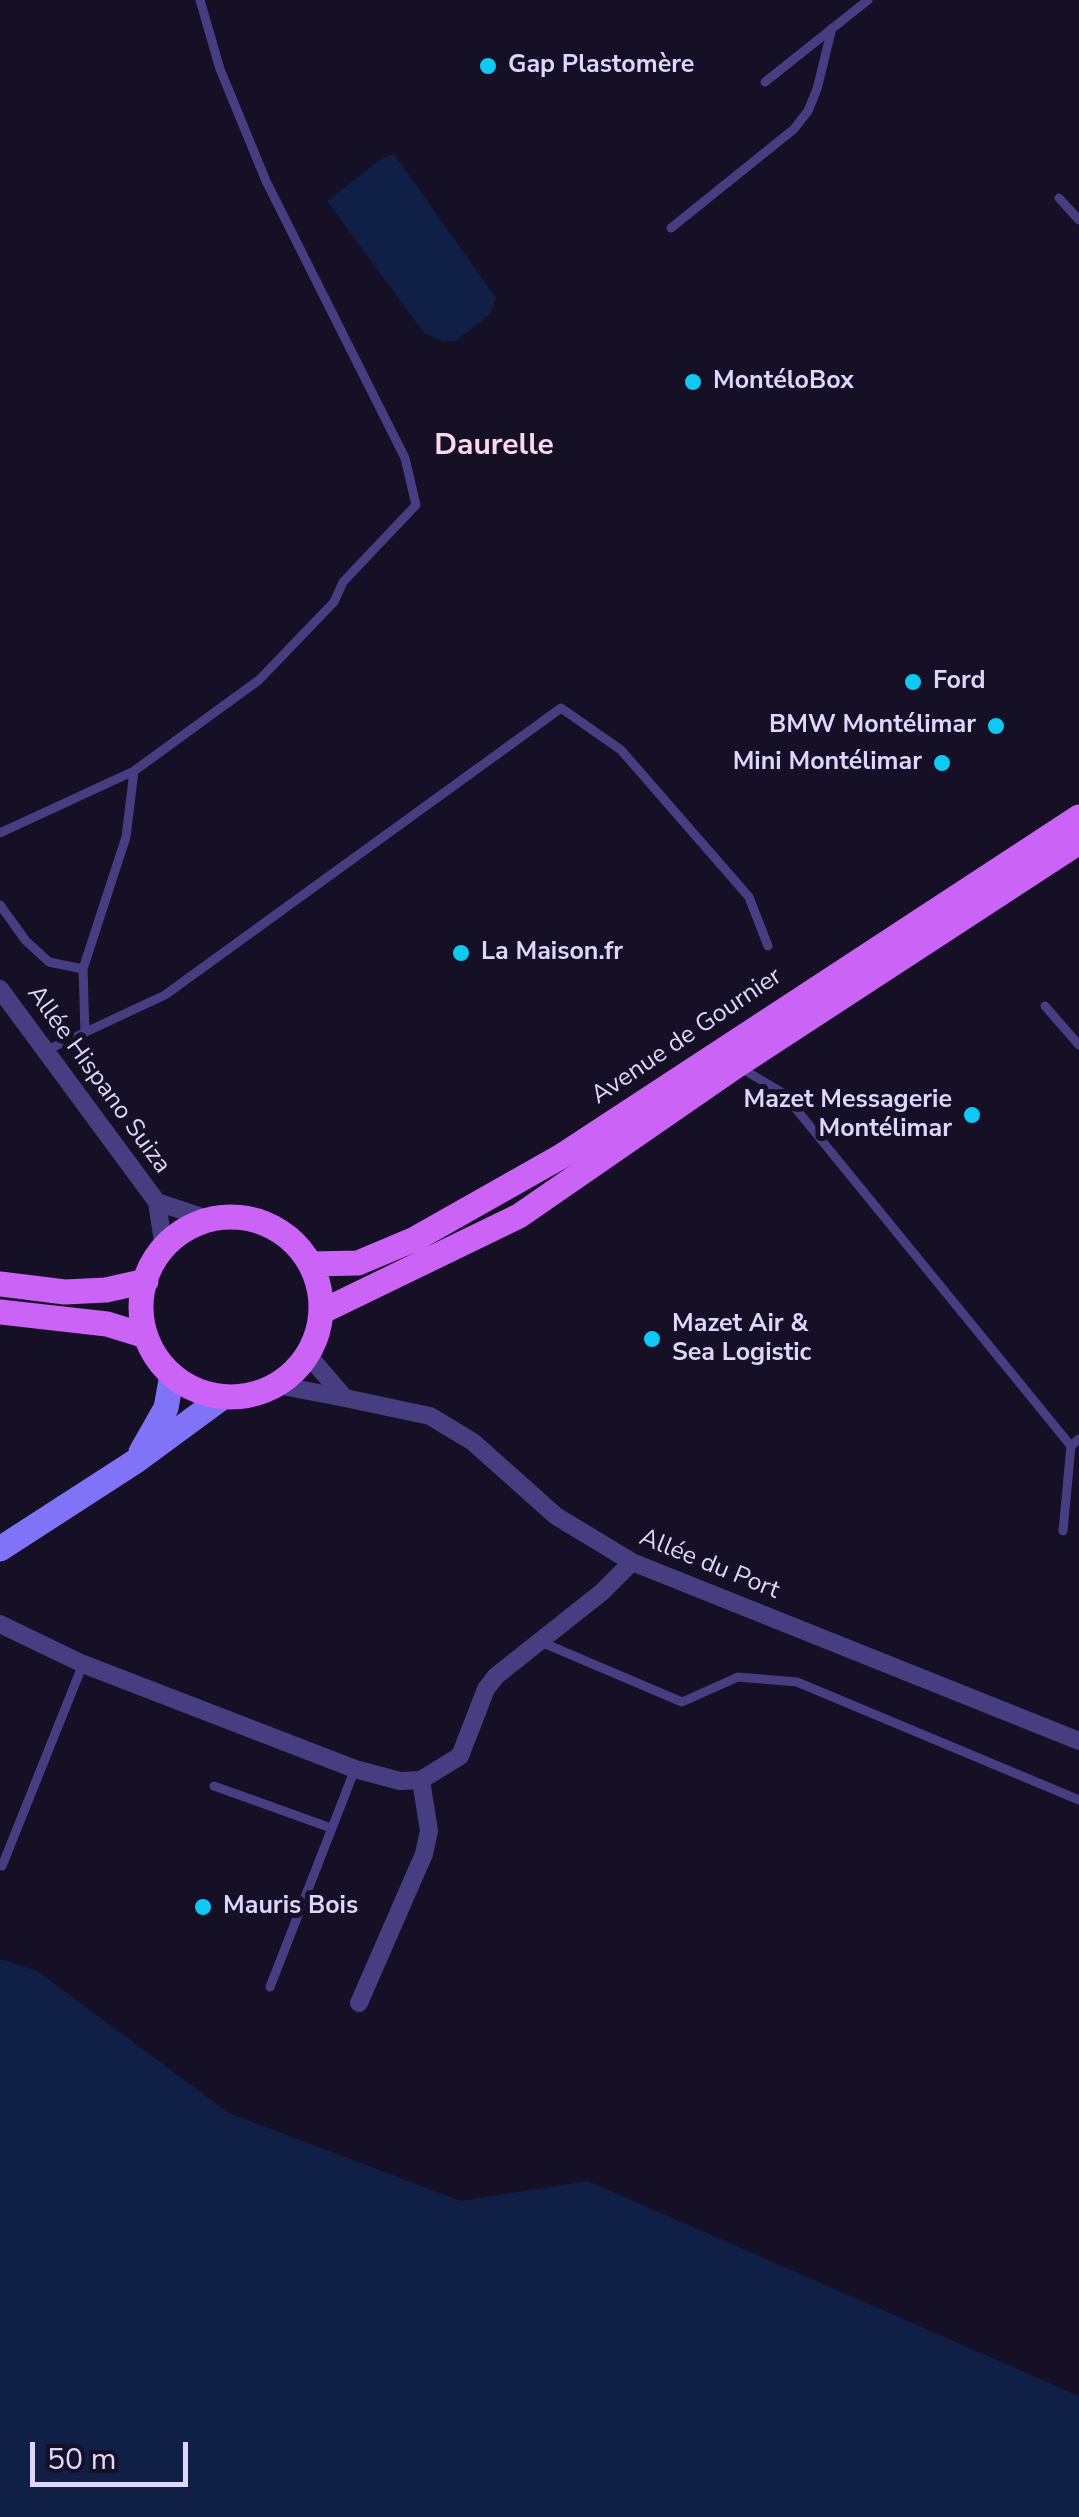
<!DOCTYPE html>
<html>
<head>
<meta charset="utf-8">
<style>
	body { margin:0 }
	#map { position:relative; width:1079px; height:2517px; overflow:hidden; background:#151025; font-family:"Nunito Sans",sans-serif }
	canvas { display:block }
	.scale { position:absolute; left:30px; top:2442px; width:158px; height:45px; box-sizing:border-box; border:5px solid #ded6fd; border-top:0; padding-left:12px; font-size:30px; line-height:35px; white-space:nowrap; color:#ded6fd; -webkit-text-stroke:8px #151025; paint-order:stroke }
</style>
</head>
<body>
<div id="map">
<canvas width="1079" height="2517"></canvas>
<div class="scale">50 m</div>
</div>
<script>
const context = document.querySelector('canvas').getContext('2d');
context.lineJoin = 'round';
function fillPath(path, color) { context.fillStyle = color; context.fill(path, 'evenodd'); }
const shape = rows => new Path2D(rows.map(r => 'M' + r).join(''));
function strokePath(path, color, width, dash) { context.strokeStyle = color; context.lineWidth = width; context.lineCap = dash ? 'butt' : 'round'; context.setLineDash(dash || []); context.stroke(path); }
function write(font, color, halo, rows, align = 'center') {
  context.font = font + ' "Nunito Sans",sans-serif'; context.lineWidth = 10; context.setLineDash([]); context.textBaseline = 'middle'; context.strokeStyle = halo; context.fillStyle = color; for (const [text, x, y, turn = 0] of rows) {
    context.save(); context.translate(x, y); context.rotate((+turn || 0) * Math.PI / 180); context.textAlign = isNaN(turn) ? turn : align; if (halo) context.strokeText(text, 0, 0); context.fillText(text, 0, 0); context.restore();
  }
}
fillPath(shape([
	[394,154,496,298,491,313,456,341,443,342,424,333,327,201,381,159],
	[0,1959,37,1971,229,2113,461,2201,588,2181,1079,2396,1079,2517,0,2517]
]), '#0f1f45');
strokePath(shape([
	[765,82,868,0],
	[1059,198,1079,220],
	[671,228,794,129,808,111,817,89,832,28],
	[0,833,134,771],
	[0,905,26,941,49,962,83,969],
	[1045,1006,1079,1045],
	[85,1033,83,969,126,837,134,771,259,680,334,602,343,582,416,505,405,458,266,181,220,69,200,0],
	[45,1051,165,995,561,708,621,750,749,897,768,946],
	[739,1067,783,1093,1071,1446,1079,1439],
	[1063,1531,1071,1446],
	[541,1642,682,1702,738,1677,797,1682,1079,1800],
	[214,1786,331,1828],
	[2,1866,83,1664],
	[270,1987,355,1769]
]), '#463e81', 9);
strokePath(shape([
	[0,989,157,1202,164,1249],
	[157,1202,211,1220],
	[277,1385,345,1398,308,1355],
	[345,1398,430,1416,473,1442,556,1516,632,1562,1079,1741],
	[0,1624,83,1664,355,1769,400,1781,421,1780,460,1756,486,1689,496,1676,602,1592,632,1562],
	[359,2003,424,1854,429,1831,421,1780]
]), '#463e81', 18);
strokePath(shape([
	[141,1452,166,1408,172,1375],
	[0,1549,136,1461,223,1397]
]), '#8073f7', 25);
strokePath(shape([
	'141 1307a90 90 0 1 1 180 0a90 90 0 1 1-180 0Z',
	[310,1264,358,1263,415,1239,560,1157,1079,817],
	[0,1284,65,1292,106,1290,146,1281],
	[0,1312,107,1324,146,1336],
	[321,1312,519,1216,736,1066,1079,842]
]), '#cb64f6', 25);
for (const [x, y, r, color] of [
	[488,66,10,"#0ec9f1"],
	[693,382,10,"#0ec9f1"],
	[913,682,10,"#0ec9f1"],
	[996,726,10,"#0ec9f1"],
	[942,763,10,"#0ec9f1"],
	[461,953,10,"#0ec9f1"],
	[972,1115,10,"#0ec9f1"],
	[652,1339,10,"#0ec9f1"],
	[203,1907,10,"#0ec9f1"]
]) { const dot = new Path2D(); dot.arc(x, y, r, 0, 2 * Math.PI); context.fillStyle = color; context.fill(dot); strokePath(dot, '#151025', 4); }
write('bold 25px', '#ded6fd', '#151025', [
	["Gap Plastomère",508,66],
	["MontéloBox",713,382],
	["Ford",933,682],
	["BMW Montélimar",976,726,"right"],
	["Mini Montélimar",922,763,"right"],
	["La Maison.fr",481,953],
	["Mazet Messagerie",952,1101,"right"],
	["Montélimar",952,1130,"right"],
	["Mazet Air &",672,1325],
	["Sea Logistic",672,1354],
	["Mauris Bois",223,1907]
], 'left');
write('25px', '#ded6fd', '#151025', [
	["Avenue de Gournier",687,1037,-34],
	["Allée Hispano Suiza",98,1080,54],
	["Allée du Port",709,1565,22]
]);
write('bold 30px', '#fdd8ed', '#151025', [
	["Daurelle",494,447]
]);
</script>
</body>
</html>
